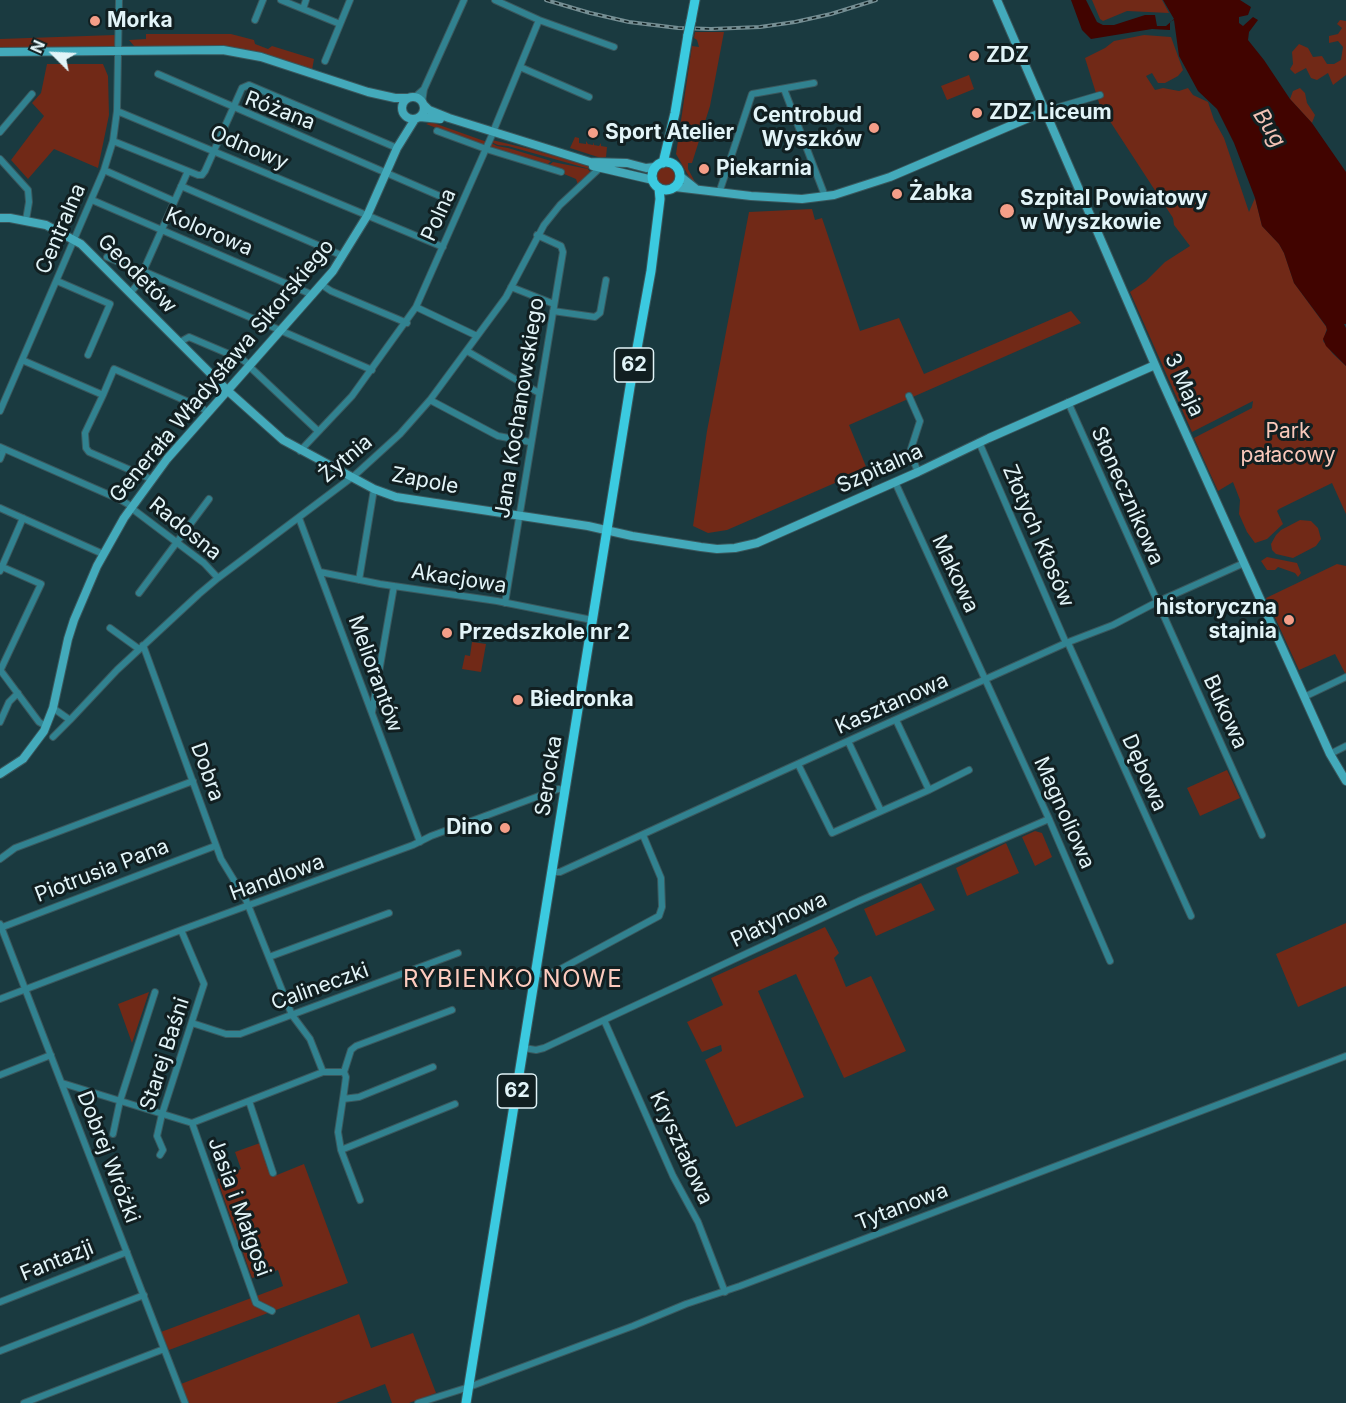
<!DOCTYPE html>
<html>
<head>
<meta charset="utf-8">
<style>
	body { margin:0 }
	#map { position:relative; width:1346px; height:1403px; overflow:hidden; background:#1a3a40; font-family:Inter,sans-serif }
	canvas { display:block }
	.north { position:absolute; left:24px; top:24px; width:60px; height:60px; -webkit-text-stroke:4px #111f21; paint-order:stroke; rotate:294deg; font-size:16px; font-weight:700; line-height:24px; text-align:center; color:#e2f4f8 }
	.north::after { content:''; display:block; margin:auto; width:21px; height:27px; background:#e2f4f8; clip-path:polygon(50% 0,100% 100%,50% 72%,0 100%) }
</style>
</head>
<body>
<div id="map">
<canvas width="1346" height="1403"></canvas>
<div class="north">N</div>
</div>
<script>
const context = document.querySelector('canvas').getContext('2d');
context.lineJoin = 'round';
function fillPath(path, color) { context.fillStyle = color; context.fill(path, 'evenodd'); }
const shape = rows => new Path2D(rows.map(r => 'M' + r).join(''));
function strokePath(path, color, width, dash) { context.strokeStyle = color; context.lineWidth = width; context.lineCap = dash ? 'butt' : 'round'; context.setLineDash(dash || []); context.stroke(path); }
function write(font, color, halo, rows, align = 'center') {
  context.font = font + ' Inter,sans-serif'; context.lineWidth = 6; context.setLineDash([]); context.textBaseline = 'middle'; context.strokeStyle = halo; context.fillStyle = color; for (const [text, x, y, turn = 0] of rows) {
    context.save(); context.translate(x, y); context.rotate((+turn || 0) * Math.PI / 180); context.textAlign = isNaN(turn) ? turn : align; if (halo) context.strokeText(text, 0, 0); context.fillText(text, 0, 0); context.restore();
  }
}
fillPath(shape([
	[1092,0,1162,0,1169,13,1127,11,1103,21,1100,19],
	[1340,20,1346,21,1346,75,1333,85,1328,73,1317,80,1311,78,1306,68,1295,74,1290,69,1293,64,1292,52,1299,44,1308,48,1313,57,1322,56,1327,64,1334,64,1341,60,1343,47,1338,41,1329,43,1329,36,1338,34,1342,28,1337,24],
	[695,32,724,32,710,106,692,163,688,163,688,169,695,182,691,180,676,154,692,46,699,47,697,40,694,38],
	[146,34,231,34,254,40,255,44,268,49,272,46,314,59,312,70,241,49,204,46,135,47,129,40,146,39],
	[115,35,115,49,0,48,0,39],
	[1144,35,1171,37,1183,70,1178,76,1165,83,1158,83,1152,73,1146,76,1155,90,1163,88,1179,91,1188,88,1193,95,1208,102,1214,120,1224,138,1249,212,1255,198,1262,226,1279,244,1284,253,1294,283,1327,328,1323,341,1333,354,1346,366,1346,514,1332,483,1279,509,1277,511,1283,524,1267,539,1255,543,1247,532,1239,514,1240,500,1233,482,1218,491,1194,438,1252,408,1253,401,1192,432,1130,292,1146,281,1165,262,1190,246,1174,225,1173,218,1100,106,1085,58,1105,48,1114,41],
	[47,64,103,64,108,76,109,115,98,168,54,149,28,179,11,160,44,116,32,103,41,93],
	[969,75,974,89,947,100,941,86],
	[1300,88,1305,93,1307,103,1315,115,1312,123,1290,99,1293,91],
	[431,122,487,142,486,144,483,146,426,124],
	[575,137,579,138,579,143,586,144,586,141,588,144,593,145,594,142,594,145,599,146,601,143,601,146,607,147,606,157,601,158,570,148],
	[492,140,530,149,589,166,593,170,508,146,498,145,491,142],
	[491,143,497,146,508,148,551,161,545,167,491,149],
	[553,162,588,169,591,173,578,185,576,179,547,167],
	'655 176a11 11 0 1 1 22 0a11 11 0 1 1-22 0Z',
	[812,209,815,220,822,218,860,331,899,318,924,374,1071,311,1081,323,849,425,867,469,727,530,708,533,693,526,707,431,749,212],
	[1300,520,1311,521,1318,528,1321,539,1316,546,1293,558,1276,554,1272,550,1271,544,1276,535,1281,530],
	[1267,557,1297,563,1301,573,1298,577,1295,573,1278,567,1275,570,1267,570,1261,561],
	[1337,564,1346,566,1346,675,1335,654,1299,670,1266,598],
	[472,642,486,644,481,672,462,669,465,655,470,656],
	[1227,770,1240,798,1200,816,1187,788],
	[1035,831,1042,833,1052,857,1035,866,1022,837],
	[1006,843,1019,873,967,896,956,868],
	[921,883,935,910,876,936,864,909],
	[1346,923,1346,986,1298,1007,1276,954],
	[825,927,839,953,834,958,846,987,871,976,906,1051,844,1078,796,974,758,991,804,1097,736,1127,705,1060,722,1051,721,1045,702,1052,687,1022,723,1005,711,978],
	[149,992,132,1043,118,1004],
	[260,1143,272,1177,304,1164,348,1283,169,1350,161,1332,283,1286,278,1270,252,1278,217,1179,241,1169,235,1152],
	[359,1314,371,1348,413,1333,436,1393,409,1403,392,1403,385,1384,336,1403,188,1403,181,1384]
]), '#712917');
fillPath(shape([
	[1071,0,1086,0,1097,22,1103,25,1114,25,1145,15,1155,15,1157,26,1166,26,1174,19,1163,0,1240,0,1251,7,1248,15,1239,17,1239,23,1243,26,1253,17,1258,20,1249,32,1248,40,1264,60,1290,99,1312,123,1346,172,1346,324,1344,324,1346,328,1346,366,1326,346,1323,339,1327,330,1326,326,1294,283,1284,253,1279,244,1262,226,1255,198,1234,143,1217,109,1198,91,1179,56,1174,20,1170,22,1170,30,1152,29,1091,39,1082,30]
]), '#410400');
const street = shape([
	[281,0,340,24],
	[495,0,539,20,614,47],
	[303,9,306,0],
	[255,20,263,0],
	[325,61,350,0],
	[520,67,589,97],
	[158,74,442,197],
	[784,89,825,196],
	[415,97,424,89],
	[422,102,424,89,464,0],
	[117,111,443,247],
	[1045,111,1100,95],
	[437,131,486,149,561,172],
	[0,132,32,94],
	[493,132,539,20],
	[113,141,198,175,202,175,205,171,242,88,249,85,397,148],
	[0,159,28,190,29,202,26,220],
	[104,170,174,201],
	[181,186,343,256],
	[719,193,752,94,814,83],
	[92,200,313,295],
	[107,257,143,272],
	[143,271,372,370],
	[57,281,110,304,88,355],
	[322,285,331,291,407,323],
	[511,287,554,304],
	[131,292,137,285,188,171],
	[416,307,477,336],
	[553,311,595,317,600,313,606,280],
	[180,342,189,337,243,360,251,366],
	[467,351,539,393],
	[22,360,103,395,85,433,86,448,89,452,151,479],
	[250,367,318,431],
	[103,395,114,369,202,408,208,413],
	[909,396,920,421,910,452,918,472],
	[430,400,498,436,530,442],
	[1068,402,1262,835],
	[0,411,104,170,113,141,117,111,119,0],
	[979,442,1066,643],
	[0,447,121,500,131,506],
	[300,451,352,396,416,307,492,135],
	[0,459,4,449],
	[895,482,1049,819,1110,961],
	[130,507,204,563,218,578],
	[0,508,103,554],
	[299,518,420,842],
	[0,566,41,584,0,671],
	[0,571,23,518],
	[320,572,380,584,497,601,592,620],
	[359,580,374,489],
	[139,593,209,499],
	[505,603,563,252,561,246,537,235],
	[110,628,139,649],
	[1068,643,1191,916],
	[143,645,221,859,246,900,292,1015,310,1039,323,1072],
	[1,671,39,722,46,726],
	[1304,697,1346,677],
	[53,708,70,720,117,670,199,594,218,578,355,475,400,434,430,400,506,297,544,225,560,205,602,166],
	[372,712,394,586],
	[896,720,929,790,969,770],
	[0,722,9,702,18,693],
	[53,737,70,720],
	[848,741,881,811],
	[1330,754,1346,746],
	[798,764,832,833,929,790],
	[0,859,15,848,193,781],
	[553,872,560,872,848,741,1066,643,1113,625,1157,602,1244,563],
	[0,924,185,1403],
	[0,928,215,846],
	[269,957,389,913],
	[536,974,547,974,557,971,659,916,662,907,661,878,643,835],
	[0,999,181,930,413,845,431,836,558,789,566,790],
	[604,1020,673,1176,698,1222,725,1292],
	[192,1023,226,1034,240,1034,458,953],
	[524,1048,536,1050,544,1048,859,901,1049,819],
	[344,1072,346,1077,344,1092,338,1132,341,1150,360,1200],
	[344,1072,351,1050,356,1046,452,1010],
	[0,1075,51,1055],
	[62,1083,192,1123,323,1072,344,1072],
	[343,1099,359,1097,433,1067],
	[249,1101,273,1173],
	[192,1123,256,1303,272,1311],
	[113,1134,120,1101,155,992],
	[341,1150,455,1104],
	[160,1155,163,1150,157,1136,162,1114,204,984,181,930],
	[0,1302,127,1252],
	[0,1351,144,1295],
	[24,1403,164,1349],
	[418,1403,469,1387,633,1326,686,1304,740,1286,1346,1056]
]);
const secondary = shape([
	[997,0,1162,381,1330,754,1346,781],
	[0,52,223,50,261,57,368,92,395,98,408,98],
	'402 108a11 11 0 1 1 22 0a11 11 0 1 1-22 0Z',
	[424,105,429,110,449,118,590,162,627,163,646,168,655,167],
	[420,117,440,119],
	[593,166,653,180],
	[680,176,695,188],
	[675,187,751,196,802,199,834,195,890,177,1045,111],
	[0,218,10,218,46,225,81,244,228,391,283,440,374,489,396,497,588,526,632,536,701,547,717,549,735,548,757,543,918,472,989,438,1155,365],
	[0,774,23,759,44,731,53,708,68,639,74,620,97,566,124,518,167,459,333,271,367,216,397,148,415,119]
]);
const primary = shape([
	[691,21,695,0],
	'652 176a14 14 0 1 1 28 0a14 14 0 1 1-28 0Z',
	[663,163,675,113,688,35],
	[466,1403,630,387,651,271,660,199,659,188]
]);
strokePath(street, '#3a585d', 8);
strokePath(secondary, '#3a585d', 10);
strokePath(primary, '#3a585d', 11);
strokePath(street, '#318290', 6);
strokePath(secondary, '#43aabb', 8);
strokePath(primary, '#3bcae0', 9);
const rail = shape([
	[546,0,590,13,629,22,678,28,711,29,760,27,795,22,831,14,876,0]
]);
strokePath(rail, '#758e93', 4);
strokePath(rail, '#111f21', 1.5, [4.5]);
const primaryBridge = shape([
	[688,35,691,21]
]);
strokePath(primaryBridge, '#3a585d', 11, []);
strokePath(primaryBridge, '#3bcae0', 9);
for (const [x, y, r, color] of [
	[95,21,6,"#f49e88"],
	[974,56,6,"#f49e88"],
	[977,113,6,"#f49e88"],
	[874,128,6,"#f49e88"],
	[593,133,6,"#f49e88"],
	[704,169,6,"#f49e88"],
	[897,194,6,"#f49e88"],
	[1007,211,8,"#f49e88"],
	[1289,620,6,"#f49e88"],
	[447,633,6,"#f49e88"],
	[518,700,6,"#f49e88"],
	[505,828,6,"#f49e88"]
]) { const dot = new Path2D(); dot.arc(x, y, r, 0, 2 * Math.PI); context.fillStyle = color; context.fill(dot); strokePath(dot, '#111f21', 2); }
for (const [x, y, w] of [
	[634,365,39],
	[517,1091,39]
]) { const box = new Path2D(); box.roundRect(x - w / 2, y - 17, w, 34, 4.5); context.fillStyle = '#111f21'; context.fill(box); strokePath(box, '#e2f4f8', 1.5); }
write('bold 20px', '#e2f4f8', null, [
	["62",634,365],
	["62",517,1091]
]);
write('bold 21px', '#e2f4f8', '#111f21', [
	["Morka",107,21],
	["ZDZ",986,56],
	["ZDZ Liceum",989,113],
	["Centrobud",862,116,"right"],
	["Wyszków",862,140,"right"],
	["Sport Atelier",605,133],
	["Piekarnia",716,169],
	["Żabka",909,194],
	["Szpital Powiatowy",1020,199],
	["w Wyszkowie",1020,223],
	["historyczna",1277,608,"right"],
	["stajnia",1277,632,"right"],
	["Przedszkole nr 2",459,633],
	["Biedronka",530,700],
	["Dino",493,828,"right"]
], 'left');
write('21px', '#e2f4f8', '#111f21', [
	["Różana",280,111,21],
	["Odnowy",249,148,23],
	["Polna",439,215,-66],
	["Centralna",61,229,-67],
	["Kolorowa",209,232,23],
	["Geodetów",137,274,45],
	["Generała Władysława Sikorskiego",222,371,-50],
	["3 Maja",1184,385,66],
	["Jana Kochanowskiego",520,408,-81],
	["Żytnia",346,459,-40],
	["Szpitalna",880,469,-24],
	["Zapole",425,481,11],
	["Słonecznikowa",1127,496,66],
	["Radosna",185,529,39],
	["Złotych Kłosów",1038,536,67],
	["Makowa",955,574,65],
	["Akacjowa",459,579,9],
	["Meliorantów",375,674,70],
	["Kasztanowa",892,704,-24],
	["Bukowa",1225,712,66],
	["Dobra",207,772,70],
	["Dębowa",1144,773,66],
	["Serocka",549,776,-81],
	["Magnoliowa",1064,813,66],
	["Piotrusia Pana",102,871,-21],
	["Handlowa",277,878,-20],
	["Platynowa",779,920,-25],
	["Calineczki",320,987,-20],
	["Starej Baśni",165,1054,-72],
	["Kryształowa",681,1148,65],
	["Dobrej Wróżki",108,1157,69],
	["Jasia i Małgosi",239,1207,70],
	["Tytanowa",902,1207,-21],
	["Fantazji",57,1261,-22]
]);
write('21px', '#f9c8bb', '#111f21', [
	["Park",1288,432],
	["pałacowy",1288,456]
]);
write('italic 22px', '#f2c1b5', '#111f21', [
	["Bug",1269,128,58]
]);
context.letterSpacing = '1.5px';
write('24px', '#fdcbbe', '#111f21', [
	["RYBIENKO NOWE",513,980]
]);
context.letterSpacing = '0px';
</script>
</body>
</html>
